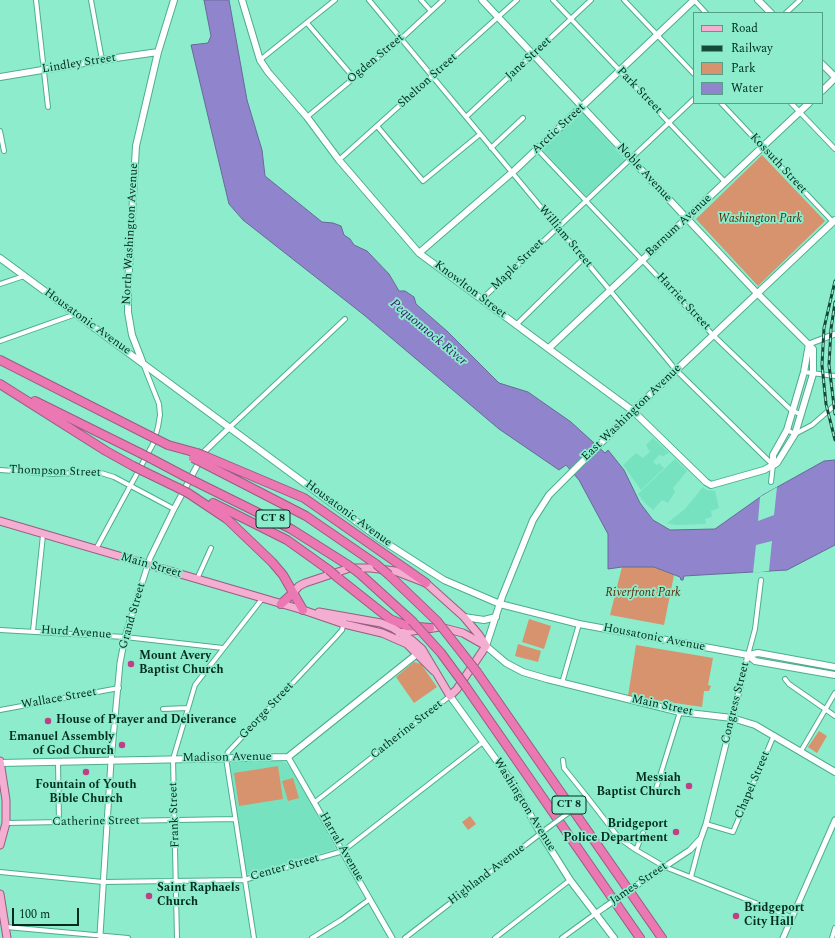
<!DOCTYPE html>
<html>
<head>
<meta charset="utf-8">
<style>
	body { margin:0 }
	#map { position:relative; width:835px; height:938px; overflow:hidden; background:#8deccc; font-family:Spectral,serif }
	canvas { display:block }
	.legend { position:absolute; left:693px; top:12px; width:130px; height:92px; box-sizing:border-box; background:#8deccc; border:1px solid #559f87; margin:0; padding:5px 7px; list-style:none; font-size:12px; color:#002c20 }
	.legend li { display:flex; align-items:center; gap:8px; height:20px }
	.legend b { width:20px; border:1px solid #559f87 }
	.scale { position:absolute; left:12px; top:908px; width:67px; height:18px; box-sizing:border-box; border:2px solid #002c20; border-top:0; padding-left:5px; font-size:12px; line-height:14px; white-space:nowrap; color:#002c20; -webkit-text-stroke:3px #8deccc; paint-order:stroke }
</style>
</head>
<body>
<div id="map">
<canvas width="835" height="938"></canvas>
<ul class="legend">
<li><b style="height:5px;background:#f3aed1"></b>Road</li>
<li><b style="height:5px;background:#15493a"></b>Railway</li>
<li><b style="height:11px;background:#d6936d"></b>Park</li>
<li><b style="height:11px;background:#9085cc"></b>Water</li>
</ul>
<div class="scale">100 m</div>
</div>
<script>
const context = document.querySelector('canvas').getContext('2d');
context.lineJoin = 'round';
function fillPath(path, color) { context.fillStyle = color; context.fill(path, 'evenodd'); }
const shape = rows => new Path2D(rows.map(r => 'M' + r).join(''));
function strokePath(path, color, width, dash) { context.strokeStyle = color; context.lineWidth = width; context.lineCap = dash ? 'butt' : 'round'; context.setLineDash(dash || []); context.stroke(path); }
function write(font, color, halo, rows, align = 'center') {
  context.font = font + ' Spectral,serif'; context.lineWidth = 3.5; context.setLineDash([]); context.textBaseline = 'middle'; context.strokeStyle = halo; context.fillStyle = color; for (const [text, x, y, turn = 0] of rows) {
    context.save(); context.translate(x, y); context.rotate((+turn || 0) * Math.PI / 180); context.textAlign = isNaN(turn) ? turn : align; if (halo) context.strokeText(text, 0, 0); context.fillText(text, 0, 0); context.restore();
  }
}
fillPath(shape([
	[582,112,625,160,586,196,542,149],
	[653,438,669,453,663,456,659,455,653,462,657,465,659,463,664,468,641,490,623,465,636,453,643,458,650,452,646,445],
	[675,459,687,471,673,488,675,492,668,503,662,500,653,510,644,502,638,494],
	[703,487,706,490,715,491,719,508,711,511,712,517,705,519,706,524,676,525,667,523,685,509],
	[280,760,286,763,291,769,336,849,249,875,246,872,230,764,234,761]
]), '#77e2bf');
fillPath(shape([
	[762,155,825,221,758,286,696,219],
	[622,567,654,567,674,575,664,625,610,615],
	[529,619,551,626,544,649,522,642],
	[518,644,541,651,538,662,515,656],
	[636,645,713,658,708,685,711,686,709,691,704,691,702,707,628,696],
	[414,662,421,664,437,687,414,703,396,677],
	[819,731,827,736,817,753,808,747],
	[278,766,283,799,239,806,234,773],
	[293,778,299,798,288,801,282,781],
	[470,816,476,824,468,830,462,822]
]), '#d6936d');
const water = shape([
	[204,0,229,0,247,100,262,150,265,176,322,222,333,223,341,226,344,235,350,239,354,245,367,251,389,274,399,291,405,291,414,297,416,304,448,332,499,383,528,392,571,422,605,453,608,450,624,470,640,503,653,520,670,530,715,529,763,495,824,461,835,460,835,545,787,570,684,576,683,580,681,580,680,577,654,567,622,567,608,569,608,534,579,480,566,465,559,470,499,429,364,315,243,220,229,204,191,45,208,43,211,36,204,0]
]);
fillPath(water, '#9085cc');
strokePath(water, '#656a98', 1);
fillPath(shape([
	[777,487,774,515,758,521,760,497],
	[772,541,769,571,753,573,756,545]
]), '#8deccc');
const minor = shape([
	[36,0,48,107],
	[91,0,102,60],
	[369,0,676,370,773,465,771,482],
	[421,0,431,11],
	[553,0,725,182],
	[624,0,694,74],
	[694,0,706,13],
	[786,13,800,0],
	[307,23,354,78],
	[260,60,335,0],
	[721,103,833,222],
	[791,103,835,149],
	[307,117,402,38,443,0],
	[466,117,591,0],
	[377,126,423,181,479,135],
	[0,131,4,151],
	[491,148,523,118],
	[537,149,713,335,792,411,801,414],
	[339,160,517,0],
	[0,284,24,276],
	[482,299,694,99],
	[516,325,583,259],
	[0,341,76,314],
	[804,372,835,376],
	[230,427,345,319],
	[787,430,795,434,812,425,835,405],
	[0,470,54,474,98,472,114,477,174,509],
	[96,549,153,444,158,427,160,415,159,404,144,366],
	[197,579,211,548],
	[0,630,125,637,223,648],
	[33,631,43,535],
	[748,655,755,629,761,580],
	[785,679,789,684,835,716],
	[562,683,579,624],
	[163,709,187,708],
	[0,710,119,688],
	[801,751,835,693],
	[563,760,564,768,588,798,619,838,636,850,665,867,791,917],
	[58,762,59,822],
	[655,792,680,712],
	[315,802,450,696],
	[6,823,234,819],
	[706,824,733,832,774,735],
	[636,850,643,833],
	[0,872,103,882,244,880,343,851,483,742],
	[691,877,701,839],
	[6,927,128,938],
	[177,938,173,759,195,685,262,599],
	[254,938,226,758,228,752,335,638,342,630,344,622],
	[312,938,341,920,370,899],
	[405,938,549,827],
	[495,938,570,880],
	[562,938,595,914],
	[832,938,835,928]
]);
const tertiary = shape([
	[809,344,835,334],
	[288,757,392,938],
	[637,885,690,850,701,838,706,824,748,655],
	[595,914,605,907],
	[101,938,100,935,111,761,120,663,125,637,150,558,174,509,205,451,230,427],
	[783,938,835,820]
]);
const secondary = shape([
	[242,0,260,60,268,72,307,117,339,160,419,253,633,411,706,482,711,485,764,470,777,463,795,434,813,374,813,349,754,290,482,0],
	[758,0,771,13],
	[822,64,835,77],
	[0,77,102,60,158,52],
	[822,91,835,78],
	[835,220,633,411,549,495,533,520,502,597,486,646,506,663,523,672,547,679,680,712,732,718,755,725,835,772],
	[419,253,515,170,694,0],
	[0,258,380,539,444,580,500,604,579,624,748,655,758,653,835,667],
	[549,348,809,103],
	[142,361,132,335,128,312,128,285,136,146,158,52,174,0],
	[773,465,773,455,787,430,804,372,809,344],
	[464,617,484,620,496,617],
	[748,655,755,661,835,675],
	[450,696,510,779,541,834,570,880,614,938],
	[0,763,288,757,417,654]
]);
const primary = shape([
	[0,521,303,610,344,624,382,633,407,644,434,671],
	[293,593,299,586,305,583,350,568,371,568,395,571,426,583,464,617,479,635,486,646],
	[319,612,381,623,393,628,413,641,422,649,450,696,457,689,486,646],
	[399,633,440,627,463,633,486,646],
	[0,761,6,800,6,823,0,845],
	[0,894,7,938]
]);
const motorway = shape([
	[0,360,148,435],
	[0,384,106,451,133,466],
	[35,401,140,453],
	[168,445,197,453],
	[207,457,304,498,426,583],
	[150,458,184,476],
	[203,463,306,516,376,564],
	[143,471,178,488],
	[194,481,291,529,348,565],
	[188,493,227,519,272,562,283,575,303,610],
	[213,503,287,540,329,570],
	[359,573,412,621],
	[389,575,437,621],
	[337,577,390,619,407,626,430,628],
	[281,604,293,593],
	[477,672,662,938],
	[466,687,640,938]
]);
strokePath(minor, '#4dad8f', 6);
strokePath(tertiary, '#4dad8f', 7);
strokePath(secondary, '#4dad8f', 8);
strokePath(primary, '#995d7f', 9);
strokePath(motorway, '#995d7f', 10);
strokePath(minor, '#fff', 4);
strokePath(tertiary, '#fff', 5);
strokePath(secondary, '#fff', 6);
strokePath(primary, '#f3aed1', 7);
strokePath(motorway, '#eb78b2', 8);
const rail = shape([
	[835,281,824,328,822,365,826,404,835,440],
	[835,302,831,329,829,365,835,414]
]);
strokePath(rail, '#15493a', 3);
strokePath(rail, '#8deccc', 1.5, [4.5]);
const minorBridge = shape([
	[549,827,582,803]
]);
const tertiaryBridge = shape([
	[605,907,637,885]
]);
const motorwayBridge = shape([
	[148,435,168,445],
	[140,453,150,458],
	[197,453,207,457],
	[193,458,203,463],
	[133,466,143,471],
	[184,476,194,481],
	[178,488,188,493],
	[376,564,389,575],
	[348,565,359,573],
	[329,570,337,577],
	[412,621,441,653,466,687],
	[437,621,477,672]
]);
strokePath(minorBridge, '#4dad8f', 6, []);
strokePath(tertiaryBridge, '#4dad8f', 7, []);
strokePath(motorwayBridge, '#995d7f', 10, []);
strokePath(minorBridge, '#fff', 4);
strokePath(tertiaryBridge, '#fff', 5);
strokePath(motorwayBridge, '#eb78b2', 8);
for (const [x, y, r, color] of [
	[131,664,4,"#c03e86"],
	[48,721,4,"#c03e86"],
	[122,745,4,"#c03e86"],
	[86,772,4,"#c03e86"],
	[689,786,4,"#c03e86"],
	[676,832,4,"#c03e86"],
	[149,896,4,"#c03e86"],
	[736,916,4,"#c03e86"]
]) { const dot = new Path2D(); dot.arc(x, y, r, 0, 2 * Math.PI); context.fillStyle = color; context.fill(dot); strokePath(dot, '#8deccc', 1.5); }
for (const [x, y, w] of [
	[273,519,34],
	[569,805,34]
]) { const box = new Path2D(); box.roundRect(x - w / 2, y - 9, w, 18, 3); context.fillStyle = '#8deccc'; context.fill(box); strokePath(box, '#002c20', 1); }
write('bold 11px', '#002c20', null, [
	["CT 8",273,519],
	["CT 8",569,805]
]);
write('12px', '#002c20', '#8deccc', [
	["Ogden Street",376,59,-40],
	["Jane Street",529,59,-43],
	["Lindley Street",79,64,-9],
	["Shelton Street",428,81,-42],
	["Park Street",639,91,46],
	["Arctic Street",559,129,-43],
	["Kossuth Street",778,164,47],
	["Noble Avenue",644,173,47],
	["Barnum Avenue",679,226,-43],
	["North Washington Avenue",131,234,-87],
	["William Street",565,237,50],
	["Maple Street",518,265,-44],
	["Knowlton Street",470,290,37],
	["Harriet Street",683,302,47],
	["Housatonic Avenue",87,322,36],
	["East Washington Avenue",632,413,-44],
	["Thompson Street",55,472,2],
	["Housatonic Avenue",348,514,36],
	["Main Street",151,566,16],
	["Grand Street",133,616,-74],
	["Hurd Avenue",76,633,4],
	["Housatonic Avenue",654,638,11],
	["Wallace Street",59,699,-10],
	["Congress Street",736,703,-76],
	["Main Street",662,706,12],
	["George Street",267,711,-47],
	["Catherine Street",407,730,-38],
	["Madison Avenue",227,758,-1],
	["Chapel Street",753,785,-67],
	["Washington Avenue",524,805,58],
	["Frank Street",175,815,-92],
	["Catherine Street",96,822,-1],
	["Harral Avenue",341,847,60],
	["Center Street",285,868,-16],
	["Highland Avenue",487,875,-37],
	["James Street",639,884,-34]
]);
write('italic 12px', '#582909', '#8deccc', [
	["Washington Park",760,220],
	["Riverfront Park",643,594]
]);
write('bold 12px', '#002c20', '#8deccc', [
	["Mount Avery",139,657],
	["Baptist Church",139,671],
	["House of Prayer and Deliverance",56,721],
	["Emanuel Assembly",114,738,"right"],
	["of God Church",114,752,"right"],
	["Messiah",681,779,"right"],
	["Baptist Church",681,793,"right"],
	["Fountain of Youth",86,786,"center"],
	["Bible Church",86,800,"center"],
	["Bridgeport",668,825,"right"],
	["Police Department",668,839,"right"],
	["Saint Raphaels",157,889],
	["Church",157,903],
	["Bridgeport",744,909],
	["City Hall",744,923]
], 'left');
write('italic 13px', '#382074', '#8deccc', [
	["Pequonnock River",428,333,40]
]);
</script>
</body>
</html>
